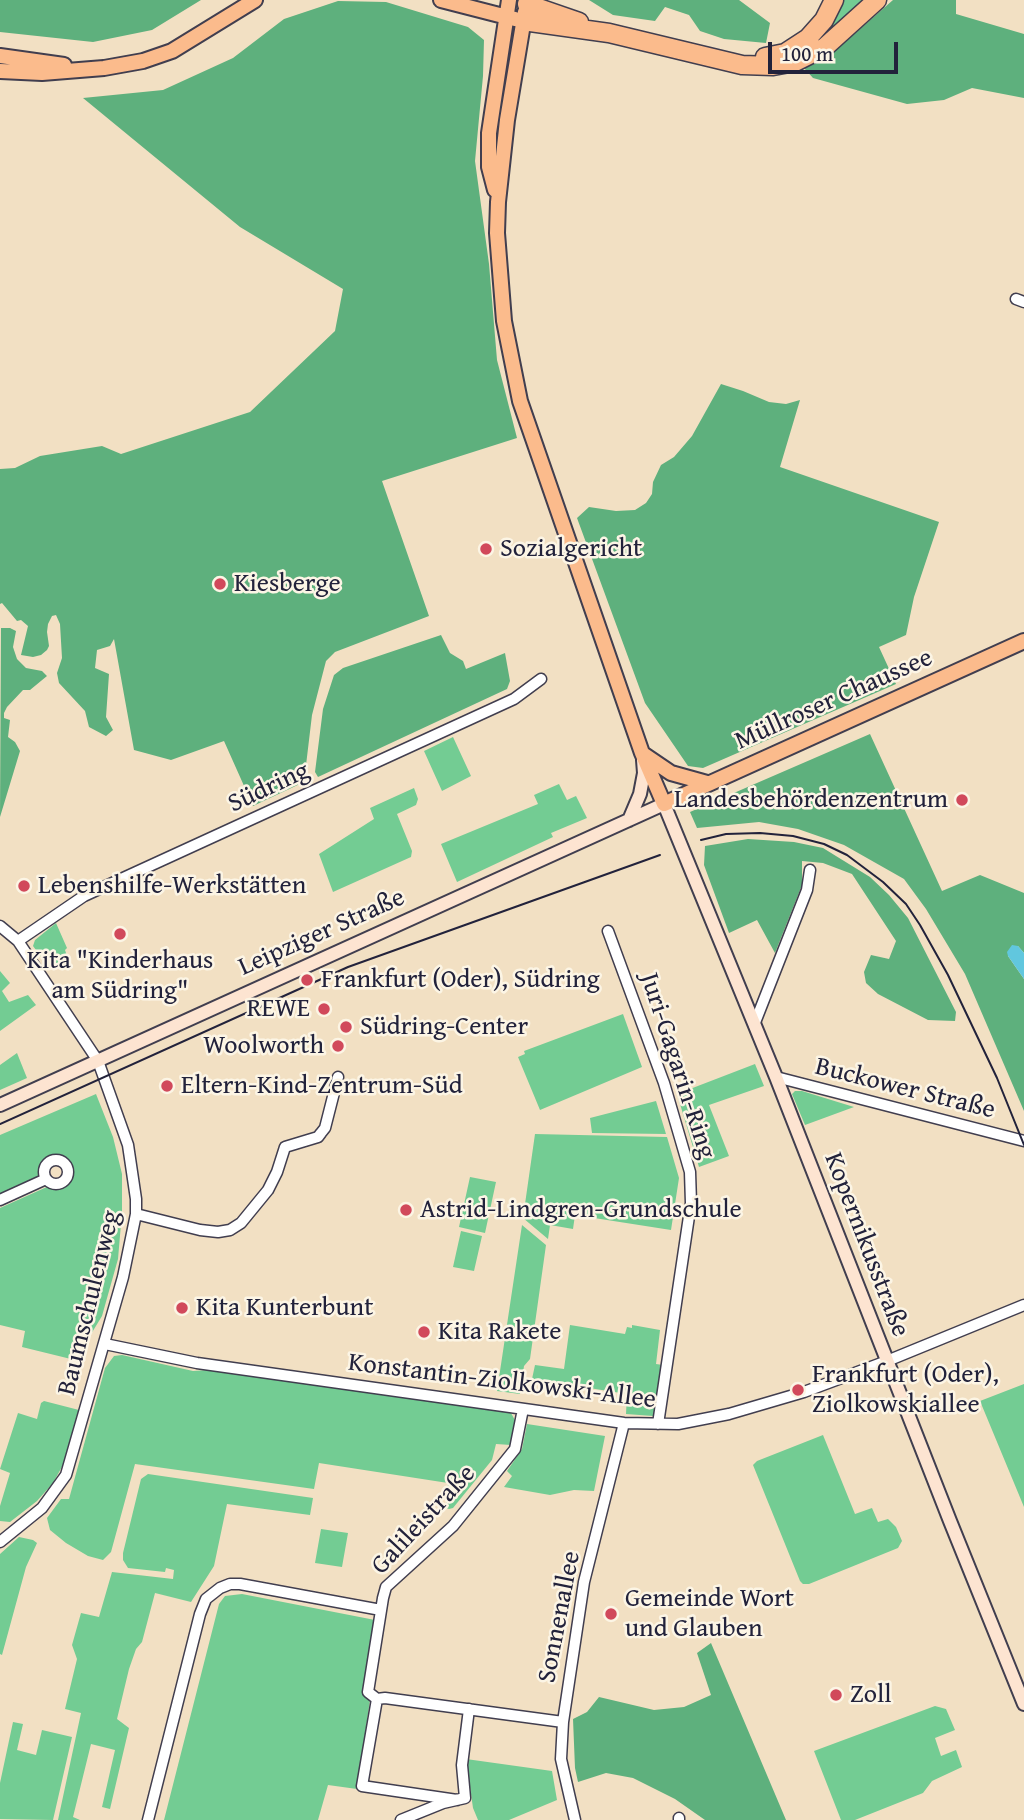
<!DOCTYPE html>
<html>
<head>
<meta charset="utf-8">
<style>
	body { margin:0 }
	#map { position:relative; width:1024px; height:1820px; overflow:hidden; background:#f2e0c3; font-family:"Gentium Book Plus",serif }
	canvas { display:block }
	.scale { position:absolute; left:768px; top:42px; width:130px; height:32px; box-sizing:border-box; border:4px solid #22223b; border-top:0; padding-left:9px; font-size:21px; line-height:24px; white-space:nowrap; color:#22223b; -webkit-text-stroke:5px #fcf5e5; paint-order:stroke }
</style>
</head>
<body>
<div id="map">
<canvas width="1024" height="1820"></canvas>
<div class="scale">100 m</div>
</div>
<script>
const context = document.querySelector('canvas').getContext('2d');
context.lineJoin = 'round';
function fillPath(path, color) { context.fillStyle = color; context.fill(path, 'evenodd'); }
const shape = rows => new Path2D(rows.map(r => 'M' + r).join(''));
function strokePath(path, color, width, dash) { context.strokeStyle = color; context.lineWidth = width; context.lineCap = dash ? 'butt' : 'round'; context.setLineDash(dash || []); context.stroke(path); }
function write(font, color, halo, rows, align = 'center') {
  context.font = font + ' "Gentium Book Plus",serif'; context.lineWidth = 5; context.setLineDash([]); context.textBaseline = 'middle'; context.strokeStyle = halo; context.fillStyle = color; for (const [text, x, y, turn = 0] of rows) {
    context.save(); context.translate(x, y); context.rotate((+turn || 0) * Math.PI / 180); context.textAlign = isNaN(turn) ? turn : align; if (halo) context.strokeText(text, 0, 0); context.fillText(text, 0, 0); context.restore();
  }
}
fillPath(shape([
	[840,0,868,0,825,42,803,49],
	[453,737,471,776,442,791,424,751],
	[559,784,567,800,576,796,587,818,551,833,553,837,457,882,441,844,538,804,534,795],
	[414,788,418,799,416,805,397,814,412,851,411,857,333,892,319,854,374,819,370,808],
	[56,923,67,948,65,950,68,959,50,969,33,946,35,940],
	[0,971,10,983,2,991,9,1002,28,995,36,1005,0,1031],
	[623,1014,642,1067,540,1110,518,1057,525,1054,524,1051],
	[17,1053,27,1078,0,1090,0,1065],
	[755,1064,764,1086,709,1105,729,1156,699,1167,677,1094],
	[795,1091,802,1091,854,1107,805,1125,792,1094],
	[96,1094,113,1137,122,1174,122,1212,118,1259,102,1316,88,1339,79,1361,22,1347,25,1331,0,1325,0,1208,49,1186,59,1186,68,1182,71,1171,70,1164,61,1158,52,1157,44,1163,39,1177,0,1194,0,1135],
	[656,1101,666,1134,592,1133,590,1118],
	[535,1134,667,1137,679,1178,671,1230,575,1215,573,1229,550,1225,548,1239,523,1218],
	[470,1177,496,1182,485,1233,459,1227],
	[522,1225,546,1245,530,1359,524,1366,520,1394,497,1391],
	[461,1231,482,1236,474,1271,453,1267],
	[570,1325,625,1334,627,1327,632,1328,632,1325,660,1330,656,1364,663,1365,656,1412,653,1416,626,1414,627,1394,532,1379,535,1365,564,1369],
	[122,1355,193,1371,208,1370,511,1413,517,1424,513,1443,511,1445,496,1444,492,1460,453,1508,449,1509,446,1508,448,1483,319,1463,314,1489,135,1464,111,1552,103,1560,88,1556,66,1543,50,1530,47,1518,61,1499,69,1499,105,1368,114,1356],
	[1024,1384,1024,1507,980,1401],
	[44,1401,79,1410,64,1463,53,1483,37,1501,10,1522,0,1521,0,1506,10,1473,0,1469,18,1413,37,1419,41,1403],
	[527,1424,605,1436,594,1491,574,1490,550,1495,504,1487,512,1476,507,1471,522,1449],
	[823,1435,855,1514,872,1508,878,1522,888,1519,896,1527,902,1541,898,1548,809,1584,803,1584,800,1581,753,1465,757,1461],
	[148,1474,313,1498,310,1515,227,1504,214,1566,191,1602,155,1593,142,1642,136,1649,129,1669,117,1719,129,1728,110,1809,102,1807,115,1750,91,1744,73,1817,80,1820,58,1820,81,1713,65,1709,77,1659,72,1645,81,1613,99,1617,112,1572,173,1579,174,1570,166,1568,165,1572,128,1568,123,1560,123,1553,141,1479],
	[321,1529,348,1533,342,1567,315,1563],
	[19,1537,33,1540,37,1543,26,1567,2,1655,0,1654,0,1554],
	[242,1594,375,1620,364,1693,370,1700,357,1789,328,1785,318,1820,164,1820,219,1604,225,1596],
	[935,1706,946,1709,955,1730,935,1738,941,1756,956,1750,962,1767,932,1781,923,1793,855,1820,841,1820,814,1751],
	[13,1722,23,1724,17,1750,36,1755,42,1730,72,1737,53,1820,0,1819,0,1783],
	[466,1759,552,1771,557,1800,509,1820,478,1820,473,1808]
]), '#73cc93');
fillPath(shape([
	[0,0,201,0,152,30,93,42,0,32],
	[589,0,739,0,770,23,766,43,724,39,700,31,689,15,665,7,655,21,613,15],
	[893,0,956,0,956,14,1024,34,1024,98,972,88,944,100,907,104,813,78,804,68,836,50],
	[338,1,386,2,468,27,484,40,483,76,475,161,489,264,497,360,517,438,382,481,429,616,335,652,326,661,312,715,304,782,253,806,224,741,171,760,134,750,114,639,110,646,97,650,95,668,109,674,106,717,113,730,106,736,89,727,85,711,59,683,57,673,62,658,60,624,56,615,52,616,48,624,47,632,49,646,47,650,41,655,33,657,21,655,28,626,21,620,17,621,2,603,0,604,0,469,15,468,40,456,102,446,121,454,250,412,335,331,343,289,240,227,83,98,163,90,233,58,284,19],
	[721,384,743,391,769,402,786,404,800,400,780,467,939,522,914,597,906,635,879,647,896,684,703,768,688,766,645,703,577,518,589,507,616,511,635,510,646,503,652,494,653,482,661,465,674,457,692,436],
	[1,628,10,628,16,631,13,647,17,659,26,668,42,671,47,676,30,690,23,690,7,707,4,713,4,718,10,720,8,737,15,742,20,751,0,817],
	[441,635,450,653,463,661,466,669,505,653,510,681,507,689,318,777,315,772,323,709,334,675,343,668],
	[870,734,942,891,980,875,1024,893,1024,953,1018,946,1008,956,1024,979,1024,1111,965,974,926,909,904,879,844,845,798,829,759,822,697,828,690,812],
	[748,839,794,842,823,848,870,877,889,895,908,918,956,1012,955,1021,928,1020,878,994,866,983,864,972,871,955,889,959,896,941,852,874,823,863,802,861,802,885,775,953,757,920,729,933,704,865,705,846],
	[711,1643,786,1820,705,1820,675,1799,633,1778,606,1773,578,1782,575,1768,573,1719,587,1712,599,1697,654,1710,684,1707,711,1695,697,1653]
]), '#5eb07d');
fillPath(shape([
	[1012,945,1018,946,1024,953,1024,979,1008,956,1007,952]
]), '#61c7de');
const street = shape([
	[1016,299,1024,302],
	[0,926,18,941,98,1061,128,1145,136,1199,136,1214,123,1277,66,1475,42,1508,0,1542],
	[608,931,664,1083,690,1172,691,1203,658,1424],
	[18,941,84,896,514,699,541,679],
	[754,1025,807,890,810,870],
	[776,1077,1024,1141],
	'44 1172a12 12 0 1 1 24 0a12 12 0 1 1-24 0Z',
	[0,1200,46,1179],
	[136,1214,200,1230,218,1232,230,1230,241,1223,268,1190,277,1172,285,1147,318,1137,321,1133,325,1128,338,1077],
	[105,1344,197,1363,624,1423,678,1424,729,1414,804,1392,887,1361,1024,1305],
	[377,1699,368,1692,383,1598,386,1587,453,1526,515,1449,523,1409],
	[377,1699,385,1698,563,1722],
	[377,1699,362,1786,457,1800],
	[148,1820,200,1614,206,1599,220,1588,230,1584,240,1584,381,1610],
	[401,1820,443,1803,465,1798,462,1765,469,1709],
	[575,1820,561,1759,563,1722,584,1582,624,1423],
	[679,1820,679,1818]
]);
const secondary = shape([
	[629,820,640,794,644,773,643,760],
	[0,1105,664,804,776,1077,950,1521,1024,1704]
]);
const primary = shape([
	[441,0,515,19],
	[525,12,507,120,498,202,497,233,504,321,520,401,642,753,664,804,1024,641],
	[0,56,64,65],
	[0,71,42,73,104,68,143,61,172,51,255,0],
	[495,190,489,167,489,133,509,0],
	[643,754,671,773,707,783]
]);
const highway = shape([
	[527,4,579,22],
	[523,21,609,33,742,65,773,66,795,62,825,47,877,0],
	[765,57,785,53,808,38,824,20,834,0]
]);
strokePath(street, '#413e4f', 13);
strokePath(secondary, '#413e4f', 16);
strokePath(primary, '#413e4f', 18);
strokePath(highway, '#413e4f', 21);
strokePath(street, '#fff', 10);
strokePath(secondary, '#fde4d1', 12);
strokePath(primary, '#fbbb8c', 14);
strokePath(highway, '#fbbb8c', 18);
strokePath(shape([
	[701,840,726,834,760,833,793,836,824,844,847,855,883,882,906,904,920,925,948,975,997,1078,1024,1145],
	[0,1124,348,967,660,855]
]), '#22223b', 2);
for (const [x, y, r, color] of [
	[486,549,7,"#d1495b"],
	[220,584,7,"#d1495b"],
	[962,800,7,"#d1495b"],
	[24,886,7,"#d1495b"],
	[120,934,7,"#d1495b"],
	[307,980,7,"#d1495b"],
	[324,1009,7,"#d1495b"],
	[346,1027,7,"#d1495b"],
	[338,1046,7,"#d1495b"],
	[167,1086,7,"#d1495b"],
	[406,1210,7,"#d1495b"],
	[182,1308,7,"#d1495b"],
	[424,1332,7,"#d1495b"],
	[798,1390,7,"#d1495b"],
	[611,1614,7,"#d1495b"],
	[836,1695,7,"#d1495b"]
]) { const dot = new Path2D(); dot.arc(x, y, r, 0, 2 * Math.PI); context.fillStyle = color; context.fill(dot); strokePath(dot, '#fcf5e5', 2.5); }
write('26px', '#22223b', '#fcf5e5', [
	["Sozialgericht",500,549],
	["Kiesberge",234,584],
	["Landesbehördenzentrum",948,800,"right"],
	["Lebenshilfe-Werkstätten",38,886],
	["Kita \"Kinderhaus",120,961,"center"],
	["am Südring\"",120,991,"center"],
	["Frankfurt (Oder), Südring",321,980],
	["REWE",310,1009,"right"],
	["Südring-Center",360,1027],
	["Woolworth",324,1046,"right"],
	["Eltern-Kind-Zentrum-Süd",181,1086],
	["Astrid-Lindgren-Grundschule",420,1210],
	["Kita Kunterbunt",196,1308],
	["Kita Rakete",438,1332],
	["Frankfurt (Oder),",812,1375],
	["Ziolkowskiallee",812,1405],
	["Gemeinde Wort",625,1599],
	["und Glauben",625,1629],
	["Zoll",850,1695]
], 'left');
write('26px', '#22223b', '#fcf5e5', [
	["Müllroser Chaussee",834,700,-24],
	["Südring",269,788,-25],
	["Leipziger Straße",322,933,-24],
	["Juri-Gagarin-Ring",677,1066,72],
	["Buckower Straße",905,1089,14],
	["Kopernikusstraße",866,1245,69],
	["Baumschulenweg",90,1303,-76],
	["Konstantin-Ziolkowski-Allee",502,1382,7],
	["Galileistraße",424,1520,-47],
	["Sonnenallee",560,1617,-79]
]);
</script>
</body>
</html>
